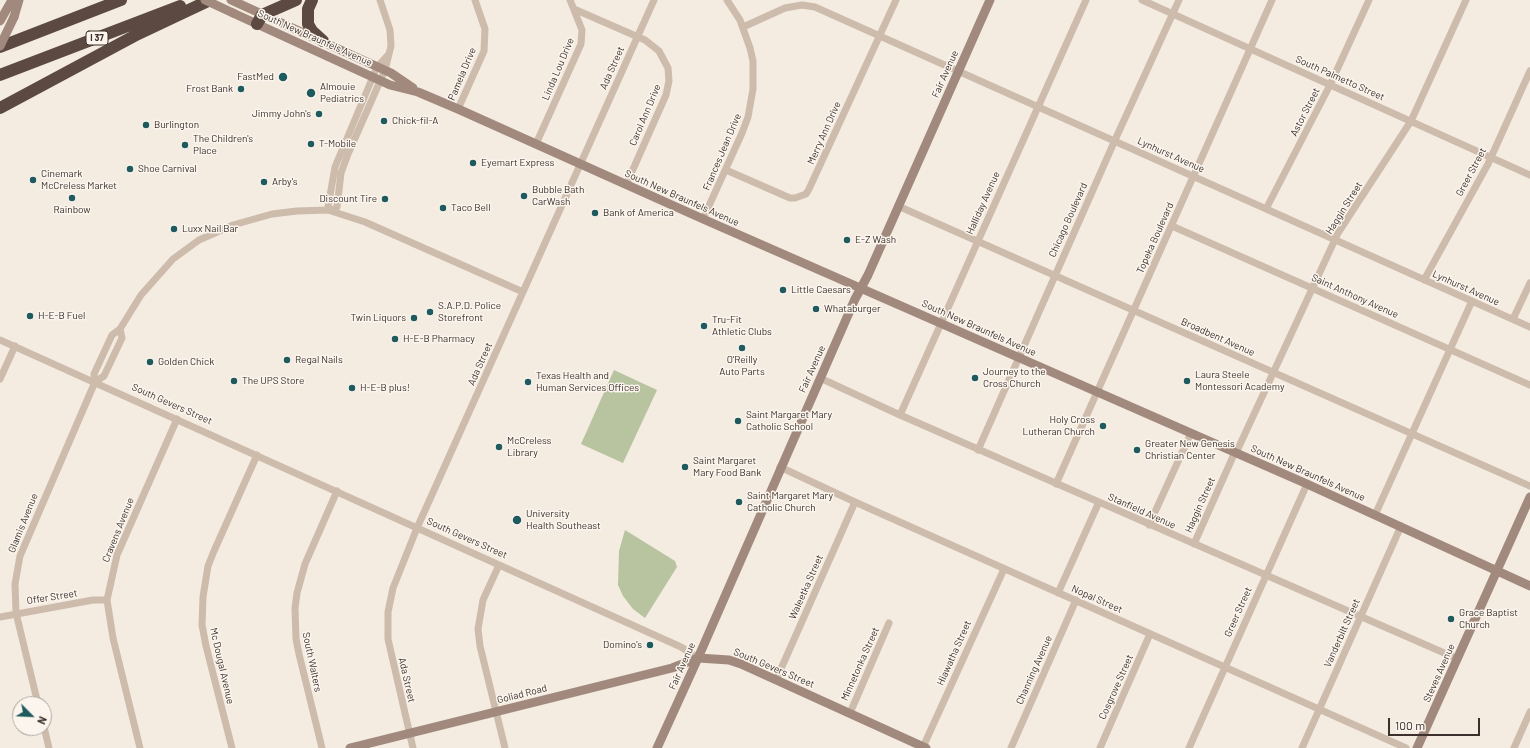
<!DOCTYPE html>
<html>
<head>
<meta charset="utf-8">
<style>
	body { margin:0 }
	#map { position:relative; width:1530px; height:748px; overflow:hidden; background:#f4ebe1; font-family:Barlow,sans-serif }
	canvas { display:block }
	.north { position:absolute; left:12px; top:696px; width:40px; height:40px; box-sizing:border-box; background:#fbf5ee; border:1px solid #aea6a0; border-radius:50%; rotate:114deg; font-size:11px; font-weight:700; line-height:16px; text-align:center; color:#3b302b }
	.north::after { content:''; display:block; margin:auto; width:14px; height:18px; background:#1f5a5e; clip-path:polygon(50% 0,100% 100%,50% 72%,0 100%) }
	.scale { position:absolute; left:1388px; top:718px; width:92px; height:18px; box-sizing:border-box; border:2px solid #3b302b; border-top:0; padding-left:5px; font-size:12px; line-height:14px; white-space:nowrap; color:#3b302b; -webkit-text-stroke:3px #fbf5ee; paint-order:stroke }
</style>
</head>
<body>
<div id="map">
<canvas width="1530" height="748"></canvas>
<div class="north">N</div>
<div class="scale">100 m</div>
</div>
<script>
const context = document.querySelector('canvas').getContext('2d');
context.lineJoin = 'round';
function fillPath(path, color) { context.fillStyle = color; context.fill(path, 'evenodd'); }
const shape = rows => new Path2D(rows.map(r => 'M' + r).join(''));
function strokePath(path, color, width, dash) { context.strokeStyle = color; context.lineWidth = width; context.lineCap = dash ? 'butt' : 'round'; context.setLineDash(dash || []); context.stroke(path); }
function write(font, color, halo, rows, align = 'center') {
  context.font = font + ' Barlow,sans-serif'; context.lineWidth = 3; context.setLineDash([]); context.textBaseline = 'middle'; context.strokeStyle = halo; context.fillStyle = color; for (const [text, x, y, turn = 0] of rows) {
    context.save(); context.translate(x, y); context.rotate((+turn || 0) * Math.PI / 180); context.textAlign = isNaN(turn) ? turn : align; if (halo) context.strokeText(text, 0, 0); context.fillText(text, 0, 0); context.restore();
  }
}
fillPath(shape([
	[614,370,657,390,623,463,581,444],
	[625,530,675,561,677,567,645,618,633,609,623,596,618,585,619,551]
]), '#b8c4a0');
strokePath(shape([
	[380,0,390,30,391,46,385,70,348,154,341,173,337,207,332,211,328,207,335,167,377,67,387,56],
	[1142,0,1530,175],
	[574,9,645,40,659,51,668,68,669,81,666,95,626,185],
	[743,27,785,8,802,5,815,7,1530,327],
	[458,109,484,51,485,29,475,0],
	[536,144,581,44,582,30,570,0],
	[726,170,790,198,795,198,806,194,809,189,896,0],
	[898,206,1530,486],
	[1266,209,1330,85,1369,0],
	[703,219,742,133,748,117,753,89,753,61,750,48,740,20,727,0],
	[1172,226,1530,385],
	[1424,280,1488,164,1530,71],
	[1513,319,1530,283],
	[0,340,681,647,698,658],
	[820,378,900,415,1458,659],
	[0,379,15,346],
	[95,382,104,376,122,338,120,329],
	[900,415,1086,0],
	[978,450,1115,140,1179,0],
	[1236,453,1338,233,1411,121,1466,0],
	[780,467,855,502,1406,748],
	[1056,484,1272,0],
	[1375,515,1472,301],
	[1149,525,1191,433],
	[1194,544,1235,452],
	[499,565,483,600,478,629,480,646,505,748],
	[1058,593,1099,502],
	[0,617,93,600,107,600],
	[776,680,855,502],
	[38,704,16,613,15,584,20,556,95,382,94,374,112,335,120,329,141,295,173,259,199,240,233,225,272,214,297,211,328,210,365,222,523,292],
	[850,713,889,623],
	[44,727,49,748],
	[923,747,1004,569],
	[140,748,113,638,107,600,117,555,177,419],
	[232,748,206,646,202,625,203,597,208,566,214,551,257,455],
	[322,748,299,654,296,639,295,608,297,593,305,564,337,491],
	[413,748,388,639,388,612,393,588,417,528,654,0],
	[1011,748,1076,600],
	[1100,748,1150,634],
	[1189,748,1307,484],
	[1302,748,1401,526],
	[1514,748,1530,712]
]), '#cdbbac', 7);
strokePath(shape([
	[231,0,391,73,413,88],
	[233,13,390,85,418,92,458,109,703,219,1307,484,1530,586],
	[14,17,19,0],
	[0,21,12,0],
	[698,658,729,660,741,664,926,748],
	[350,748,672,668,698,658],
	[657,748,698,658,855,299,868,275,990,0],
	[1417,748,1530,497]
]), '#a18a7d', 9);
strokePath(shape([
	[312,0,308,9,308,24,312,31,323,41],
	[257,24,262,15,296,0],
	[0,47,121,0],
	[0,75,180,6],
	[0,108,138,34,210,0]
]), '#5c4a42', 12);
strokePath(shape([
	[205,0,233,13],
	[0,46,14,17]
]), '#a18a7d', 9);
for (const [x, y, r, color] of [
	[283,77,5,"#1f5a5e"],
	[241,89,4,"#1f5a5e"],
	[311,93,5,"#1f5a5e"],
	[319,114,4,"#1f5a5e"],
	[384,121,4,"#1f5a5e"],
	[146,125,4,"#1f5a5e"],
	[311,144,4,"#1f5a5e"],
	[185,145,4,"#1f5a5e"],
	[473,163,4,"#1f5a5e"],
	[130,169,4,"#1f5a5e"],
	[33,180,4,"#1f5a5e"],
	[264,182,4,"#1f5a5e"],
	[524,196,4,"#1f5a5e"],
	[72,198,4,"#1f5a5e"],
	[385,199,4,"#1f5a5e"],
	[443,208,4,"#1f5a5e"],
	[595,213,4,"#1f5a5e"],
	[174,229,4,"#1f5a5e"],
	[847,240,4,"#1f5a5e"],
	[783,290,4,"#1f5a5e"],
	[816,309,4,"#1f5a5e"],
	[430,312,4,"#1f5a5e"],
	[30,316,4,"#1f5a5e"],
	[414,318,4,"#1f5a5e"],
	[704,326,4,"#1f5a5e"],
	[395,339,4,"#1f5a5e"],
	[742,348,4,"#1f5a5e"],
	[287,360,4,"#1f5a5e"],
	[150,362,4,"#1f5a5e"],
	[975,378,4,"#1f5a5e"],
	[234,381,4,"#1f5a5e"],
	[1187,381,4,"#1f5a5e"],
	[528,382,4,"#1f5a5e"],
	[352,388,4,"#1f5a5e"],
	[738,421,4,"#1f5a5e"],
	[1103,426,4,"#1f5a5e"],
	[499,447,4,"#1f5a5e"],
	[1137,450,4,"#1f5a5e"],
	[685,467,4,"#1f5a5e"],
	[739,502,4,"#1f5a5e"],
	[517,520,5,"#1f5a5e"],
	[1451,619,4,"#1f5a5e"],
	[650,645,4,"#1f5a5e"]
]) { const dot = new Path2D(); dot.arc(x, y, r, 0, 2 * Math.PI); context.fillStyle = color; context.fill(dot); strokePath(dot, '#fbf5ee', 1.5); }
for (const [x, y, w] of [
	[97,38,22]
]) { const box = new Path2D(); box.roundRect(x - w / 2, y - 7, w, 14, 3); context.fillStyle = '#fbf5ee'; context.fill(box); strokePath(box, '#3b302b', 1); }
write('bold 9px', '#3b302b', null, [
	["I 37",97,38]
]);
write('10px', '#3b302b', '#fbf5ee', [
	["South New Braunfels Avenue",315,38,24],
	["Ada Street",612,68,-66],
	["Linda Lou Drive",558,69,-67],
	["Pamela Drive",462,74,-67],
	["Fair Avenue",945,74,-66],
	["South Palmetto Street",1340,78,24],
	["Astor Street",1305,112,-63],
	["Carol Ann Drive",645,115,-67],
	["Merry Ann Drive",824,133,-66],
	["Frances Jean Drive",722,152,-67],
	["Lynhurst Avenue",1171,155,24],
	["Greer Street",1471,172,-62],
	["South New Braunfels Avenue",682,198,24],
	["Halliday Avenue",983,203,-66],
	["Haggin Street",1344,208,-58],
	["Chicago Boulevard",1068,220,-66],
	["Topeka Boulevard",1155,238,-66],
	["Lynhurst Avenue",1466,288,24],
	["Saint Anthony Avenue",1355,296,24],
	["South New Braunfels Avenue",979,328,24],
	["Broadbent Avenue",1218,337,24],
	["Ada Street",480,364,-66],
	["Fair Avenue",812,369,-66],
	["South Gevers Street",172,404,24],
	["South New Braunfels Avenue",1308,473,24],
	["Haggin Street",1200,505,-66],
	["Stanfield Avenue",1142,511,24],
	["Glamis Avenue",23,523,-68],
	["Cravens Avenue",118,530,-68],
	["South Gevers Street",467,538,24],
	["Waleetka Street",806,587,-66],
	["Offer Street",52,597,-9],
	["Nopal Street",1097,599,24],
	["Greer Street",1238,612,-66],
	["Vanderbilt Street",1342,633,-66],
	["Hiawatha Street",954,653,-66],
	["South Walters",312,662,78],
	["Minnetonka Street",860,664,-66],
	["Mc Dougal Avenue",222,666,77],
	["Fair Avenue",682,666,-66],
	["South Gevers Street",774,668,23],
	["Channing Avenue",1034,670,-66],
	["Steves Avenue",1439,673,-66],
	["Ada Street",407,680,77],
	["Cosgrove Street",1116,687,-66],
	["Goliad Road",522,694,-14]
]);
write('10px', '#3b302b', '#fbf5ee', [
	["FastMed",274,77,"right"],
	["Almouie",320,87],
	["Pediatrics",320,99],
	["Frost Bank",233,89,"right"],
	["Jimmy John's",311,114,"right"],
	["Chick-fil-A",392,121],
	["Burlington",154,125],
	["The Children's",193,139],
	["Place",193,151],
	["T-Mobile",319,144],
	["Eyemart Express",481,163],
	["Shoe Carnival",138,169],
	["Cinemark",41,174],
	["McCreless Market",41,186],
	["Arby's",272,182],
	["Bubble Bath",532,190],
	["CarWash",532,202],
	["Discount Tire",377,199,"right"],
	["Taco Bell",451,208],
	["Rainbow",72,210,"center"],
	["Bank of America",603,213],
	["Luxx Nail Bar",182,229],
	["E-Z Wash",855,240],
	["Little Caesars",791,290],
	["S.A.P.D. Police",438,306],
	["Storefront",438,318],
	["Whataburger",824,309],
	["H-E-B Fuel",38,316],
	["Twin Liquors",406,318,"right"],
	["Tru-Fit",712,320],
	["Athletic Clubs",712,332],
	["H-E-B Pharmacy",403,339],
	["Regal Nails",295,360],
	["O'Reilly",742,360,"center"],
	["Auto Parts",742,372,"center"],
	["Golden Chick",158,362],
	["Journey to the",983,372],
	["Cross Church",983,384],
	["Laura Steele",1195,375],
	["Montessori Academy",1195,387],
	["Texas Health and",536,376],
	["Human Services Offices",536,388],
	["The UPS Store",242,381],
	["H-E-B plus!",360,388],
	["Saint Margaret Mary",746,415],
	["Catholic School",746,427],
	["Holy Cross",1095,420,"right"],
	["Lutheran Church",1095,432,"right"],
	["McCreless",507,441],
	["Library",507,453],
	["Greater New Genesis",1145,444],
	["Christian Center",1145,456],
	["Saint Margaret",693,461],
	["Mary Food Bank",693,473],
	["Saint Margaret Mary",747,496],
	["Catholic Church",747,508],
	["University",526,514],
	["Health Southeast",526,526],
	["Grace Baptist",1459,613],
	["Church",1459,625],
	["Domino's",642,645,"right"]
], 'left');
</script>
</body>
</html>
